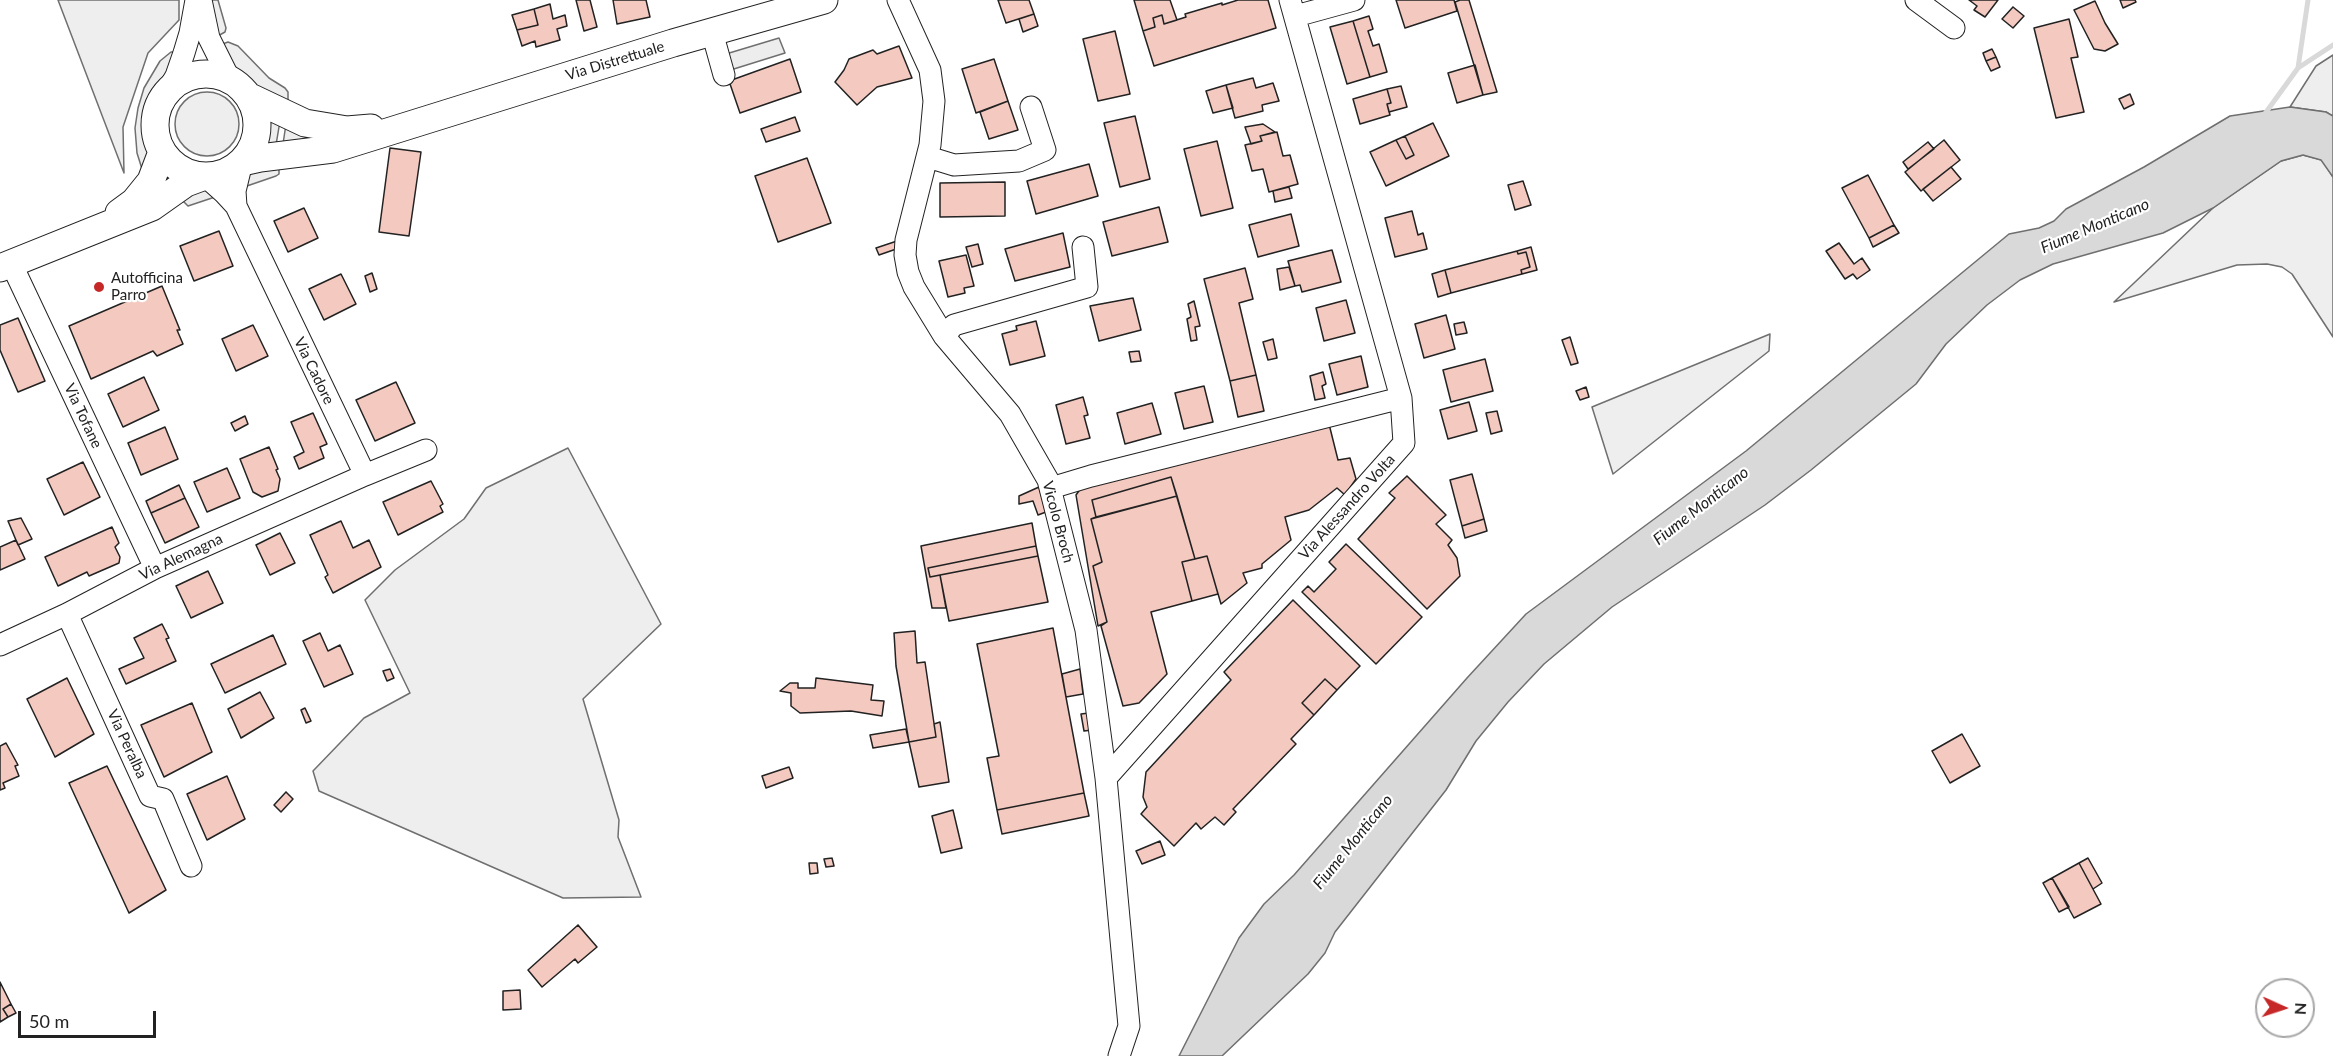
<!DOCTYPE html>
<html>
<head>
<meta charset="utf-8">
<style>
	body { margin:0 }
	#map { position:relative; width:2333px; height:1056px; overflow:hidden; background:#fff; font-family:Lato,sans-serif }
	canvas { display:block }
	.north { position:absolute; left:2255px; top:978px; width:60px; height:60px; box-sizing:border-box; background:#fff; border:2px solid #a7a7a7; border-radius:50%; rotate:93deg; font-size:16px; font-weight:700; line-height:24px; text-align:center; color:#222 }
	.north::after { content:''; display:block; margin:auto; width:21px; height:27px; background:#c62828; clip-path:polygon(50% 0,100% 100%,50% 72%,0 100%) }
	.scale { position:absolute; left:18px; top:1011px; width:138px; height:27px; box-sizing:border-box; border:3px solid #222; border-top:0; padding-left:8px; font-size:18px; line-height:21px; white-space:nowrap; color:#222; -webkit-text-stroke:4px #fff; paint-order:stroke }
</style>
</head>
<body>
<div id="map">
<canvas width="2333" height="1056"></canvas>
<div class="north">N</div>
<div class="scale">50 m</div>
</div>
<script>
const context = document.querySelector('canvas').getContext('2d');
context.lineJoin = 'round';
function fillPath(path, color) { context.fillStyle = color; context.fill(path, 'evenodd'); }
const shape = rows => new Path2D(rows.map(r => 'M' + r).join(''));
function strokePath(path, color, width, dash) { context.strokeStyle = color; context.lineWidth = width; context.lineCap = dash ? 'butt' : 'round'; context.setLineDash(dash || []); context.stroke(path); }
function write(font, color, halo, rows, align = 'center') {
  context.font = font + ' Lato,sans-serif'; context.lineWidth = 4.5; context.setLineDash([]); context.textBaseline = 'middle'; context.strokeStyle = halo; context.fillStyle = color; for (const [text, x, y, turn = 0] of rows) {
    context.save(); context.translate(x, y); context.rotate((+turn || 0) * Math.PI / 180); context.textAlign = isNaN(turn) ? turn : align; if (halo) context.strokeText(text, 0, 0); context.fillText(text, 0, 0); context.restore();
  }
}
const green = shape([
	[58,0,179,0,179,20,148,53,123,127,124,173,58,0],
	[211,0,218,0,226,28,225,32,216,37,211,0],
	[228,42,238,46,269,78,285,88,288,92,288,102,258,90,242,75,227,58,220,45,228,42],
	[171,52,176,52,163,83,152,98,148,112,147,125,149,150,142,169,137,153,135,128,138,108,144,88,160,61,171,52],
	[2333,55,2333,116,2326,112,2290,107,2316,66,2333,55],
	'175 124a32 32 0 1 1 64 0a32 32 0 1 1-64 0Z',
	[267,116,280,121,276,145,263,147,267,136,267,116],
	[286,124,338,137,283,144,286,124],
	[2303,155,2322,160,2333,177,2333,337,2292,274,2282,267,2267,264,2237,265,2114,302,2213,208,2281,161,2303,155],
	[279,163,279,174,276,176,244,187,248,173,279,163],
	[188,190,207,190,215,197,188,206,179,197,188,190],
	[1770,334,1769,351,1613,474,1592,407,1770,334],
	[568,448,661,624,583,699,619,820,618,837,641,897,563,898,319,791,313,771,364,718,410,693,365,600,395,570,464,519,486,488,568,448]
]);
fillPath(green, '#eee');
strokePath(green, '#6f6f6f', 1.5);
const parking = shape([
	[779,38,785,53,721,73,716,57,779,38]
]);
fillPath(parking, '#ededed');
strokePath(parking, '#6f6f6f', 1.5);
const water = shape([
	[2290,107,2326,112,2333,116,2333,177,2321,160,2303,155,2281,161,2213,208,2163,233,2053,264,2020,280,1987,305,1946,344,1916,384,1811,470,1765,505,1612,607,1544,664,1508,702,1476,741,1446,790,1335,932,1325,953,1308,974,1222,1056,1179,1056,1239,938,1264,904,1294,875,1467,678,1526,614,1746,451,2009,234,2039,228,2054,221,2066,209,2144,167,2230,116,2290,107]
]);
fillPath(water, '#d9d9d9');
strokePath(water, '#6f6f6f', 1.5);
strokePath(shape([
	[2298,68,2333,45],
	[2264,115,2298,68,2308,0]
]), '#d9d9d9', 5);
const building = shape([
	[576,0,590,0,597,27,584,31,576,0],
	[613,0,646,0,650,17,617,24,613,0],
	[998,0,1029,0,1034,14,1006,23,998,0],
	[1134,0,1170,0,1177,20,1164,24,1162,15,1153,18,1155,27,1143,31,1134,0],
	[1238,0,1268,0,1276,28,1154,66,1143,31,1155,27,1153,18,1162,15,1164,24,1186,17,1185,14,1222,3,1222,5,1238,0],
	[1396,0,1454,0,1457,11,1405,28,1396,0],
	[1460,0,1469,0,1497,92,1483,95,1455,2,1460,0],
	[1969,0,1998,0,1985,17,1974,10,1977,6,1969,0],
	[2120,0,2135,0,2136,2,2123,8,2120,0],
	[2095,1,2105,23,2118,44,2105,51,2094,49,2074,10,2095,1],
	[550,4,553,19,565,15,567,26,557,29,560,40,536,47,535,41,522,46,517,30,538,25,534,9,550,4],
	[2013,7,2024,16,2013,28,2002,19,2013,7],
	[534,9,538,25,517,30,512,15,534,9],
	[1034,14,1038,26,1023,32,1019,19,1034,14],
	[1369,16,1373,29,1368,31,1373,46,1379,44,1387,72,1370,77,1353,21,1369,16],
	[2069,19,2078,57,2071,58,2084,112,2056,118,2034,28,2069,19],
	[1353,21,1370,77,1347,84,1330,27,1353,21],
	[1115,31,1130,94,1098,101,1083,39,1115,31],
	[899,46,912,78,877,87,857,105,835,82,844,70,849,59,873,50,877,54,899,46],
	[1992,49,1996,57,1986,61,1983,53,1992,49],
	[1996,57,2000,67,1991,71,1986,61,1996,57],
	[790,59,801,92,740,113,729,81,790,59],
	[994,59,1008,101,976,113,962,69,994,59],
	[1475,65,1483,95,1457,103,1448,73,1475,65],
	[1253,78,1256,88,1273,83,1279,101,1262,105,1263,111,1235,118,1226,85,1253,78],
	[1226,85,1233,108,1213,113,1206,91,1226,85],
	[1401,86,1407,107,1389,112,1387,104,1391,103,1387,89,1401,86],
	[1387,89,1391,103,1387,104,1390,115,1360,124,1353,99,1387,89],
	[2130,94,2134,104,2124,109,2119,99,2130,94],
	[1008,101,1018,130,989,139,980,112,1008,101],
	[1135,116,1150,179,1120,187,1104,123,1135,116],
	[795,117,800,131,766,142,761,129,795,117],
	[1433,123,1449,156,1386,186,1370,152,1396,140,1406,159,1414,155,1405,136,1433,123],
	[1263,124,1275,132,1260,136,1262,141,1251,144,1245,127,1263,124],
	[1277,132,1283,156,1290,155,1298,184,1269,192,1263,169,1252,171,1245,145,1262,141,1260,136,1277,132],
	[1405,136,1414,155,1406,159,1396,140,1405,136],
	[1944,140,1960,160,1921,191,1905,172,1944,140],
	[1217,141,1233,208,1201,216,1184,149,1217,141],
	[1928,142,1934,149,1908,169,1903,162,1928,142],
	[390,148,421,152,409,236,379,232,390,148],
	[807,158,831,223,778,242,755,176,807,158],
	[1089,164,1098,196,1036,214,1027,181,1089,164],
	[1951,167,1961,179,1933,201,1923,189,1951,167],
	[1868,175,1894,225,1869,238,1842,188,1868,175],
	[1523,181,1531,205,1515,210,1508,185,1523,181],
	[1005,182,1005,216,940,217,940,183,1005,182],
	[1289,187,1292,198,1275,202,1273,191,1289,187],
	[1159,207,1168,242,1112,256,1103,222,1159,207],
	[304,208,318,238,288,252,274,221,304,208],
	[1412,211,1418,235,1423,233,1427,249,1395,257,1385,218,1412,211],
	[1291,214,1299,246,1258,257,1249,225,1291,214],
	[1894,225,1899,233,1873,247,1869,238,1894,225],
	[219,231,233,266,194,281,180,246,219,231],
	[1063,233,1070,267,1015,281,1005,249,1063,233],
	[900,240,902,247,879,255,876,248,900,240],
	[1839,243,1854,264,1862,258,1870,270,1857,279,1853,274,1845,279,1826,251,1839,243],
	[978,244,983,264,972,267,966,247,978,244],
	[1531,247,1537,270,1522,274,1521,270,1530,267,1526,252,1518,254,1517,251,1531,247],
	[1332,250,1341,282,1302,292,1300,285,1295,286,1288,261,1332,250],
	[1517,251,1518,254,1526,252,1530,267,1521,270,1522,274,1451,293,1445,270,1517,251],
	[966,255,974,286,964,288,965,293,948,297,939,261,966,255],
	[1289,267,1295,286,1280,290,1277,269,1289,267],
	[1245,268,1253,299,1239,303,1256,375,1230,381,1204,279,1245,268],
	[1445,270,1451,293,1438,297,1432,274,1445,270],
	[372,273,377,289,370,292,365,276,372,273],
	[341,274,356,304,324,320,309,289,341,274],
	[162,286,180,330,177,330,183,344,157,356,153,351,91,379,69,326,162,286],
	[1133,298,1141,330,1099,341,1090,306,1133,298],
	[1346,300,1355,333,1324,341,1316,308,1346,300],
	[1194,301,1200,326,1195,327,1197,340,1191,341,1187,319,1191,317,1188,304,1194,301],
	[1446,315,1455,349,1424,358,1415,324,1446,315],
	[18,318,45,381,18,392,0,350,0,325,18,318],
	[1036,321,1045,356,1010,365,1002,334,1017,330,1016,326,1036,321],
	[1464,322,1467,333,1456,335,1454,324,1464,322],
	[253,325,268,356,236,371,222,339,253,325],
	[1570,337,1578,363,1571,365,1562,340,1570,337],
	[1273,339,1277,358,1268,360,1263,342,1273,339],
	[1139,351,1141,361,1131,362,1129,352,1139,351],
	[1361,356,1368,387,1337,395,1329,364,1361,356],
	[1485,359,1493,391,1451,402,1443,370,1485,359],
	[1323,372,1326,384,1322,386,1325,398,1315,400,1310,376,1323,372],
	[1256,375,1264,411,1238,417,1230,381,1256,375],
	[144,377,159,410,123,427,108,394,144,377],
	[396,382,415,423,375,441,356,400,396,382],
	[1204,386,1213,422,1184,429,1175,393,1204,386],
	[1586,387,1589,397,1580,400,1576,391,1586,387],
	[1083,397,1088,415,1084,416,1090,438,1066,444,1056,405,1083,397],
	[1469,402,1477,431,1448,439,1440,410,1469,402],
	[1152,403,1161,434,1125,444,1117,413,1152,403],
	[1497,411,1502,431,1491,434,1486,413,1497,411],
	[313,413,327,444,320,447,324,458,299,469,294,457,304,452,291,422,313,413],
	[245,416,248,424,235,431,231,423,245,416],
	[1329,424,1338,460,1350,458,1356,479,1345,495,1337,488,1309,510,1285,517,1291,540,1262,564,1262,568,1243,573,1247,583,1221,604,1207,556,1195,559,1171,477,1092,500,1096,517,1091,519,1102,562,1093,566,1107,622,1098,626,1076,495,1081,488,1329,424],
	[165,427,178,459,141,475,128,443,165,427],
	[269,447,278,469,276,470,280,479,278,491,262,497,253,492,240,459,269,447],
	[83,462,100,497,64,515,47,479,83,462],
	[227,468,240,498,207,512,194,482,227,468],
	[1472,474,1484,519,1462,526,1450,480,1472,474],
	[1407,476,1446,515,1436,524,1452,540,1448,545,1457,558,1460,576,1427,609,1358,539,1395,498,1389,493,1407,476],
	[1171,477,1177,496,1096,517,1092,500,1171,477],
	[431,481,443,504,440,506,443,512,398,535,383,502,431,481],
	[179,485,185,498,151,513,146,501,179,485],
	[1039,487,1046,512,1038,515,1033,501,1019,504,1019,496,1039,487],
	[1177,496,1195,559,1182,562,1192,601,1151,612,1167,674,1139,703,1123,706,1101,626,1107,622,1093,566,1102,562,1091,519,1177,496],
	[185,498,199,527,165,543,151,513,185,498],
	[21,518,32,539,18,545,8,521,21,518],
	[1484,519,1487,531,1465,538,1462,526,1484,519],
	[341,521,353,548,369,540,381,567,333,593,325,577,328,575,310,535,341,521],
	[1032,523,1036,546,928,568,930,577,940,575,946,608,932,608,921,546,1032,523],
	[112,527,119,543,115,547,120,557,119,563,89,576,87,572,58,586,45,557,112,527],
	[280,533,295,563,270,575,256,545,280,533],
	[16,540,25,559,0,570,0,547,16,540],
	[1346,544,1422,617,1376,664,1302,592,1308,586,1314,592,1336,569,1329,562,1346,544],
	[1036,546,1038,556,930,577,928,568,1036,546],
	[1038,556,1048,602,949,621,940,575,1038,556],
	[1207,556,1218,594,1192,601,1182,562,1207,556],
	[208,571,223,603,191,618,176,586,208,571],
	[1293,600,1360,666,1337,690,1325,679,1302,703,1314,715,1291,739,1296,744,1233,809,1236,812,1224,825,1215,817,1201,829,1196,823,1174,846,1141,814,1147,807,1143,797,1146,772,1231,680,1224,672,1293,600],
	[162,624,169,638,166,639,176,661,126,684,119,669,144,658,134,638,162,624],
	[1053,628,1084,793,997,810,987,758,999,756,977,644,1053,628],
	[915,631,917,663,925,662,936,737,909,742,896,666,894,633,915,631],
	[320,633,328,651,340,645,353,674,324,687,303,641,320,633],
	[273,635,286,664,225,693,211,664,273,635],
	[390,669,394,678,387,681,383,671,390,669],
	[1080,669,1083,694,1066,697,1062,674,1080,669],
	[67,678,94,734,55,757,27,699,67,678],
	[816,678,873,685,871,700,884,701,882,716,851,711,800,713,791,706,791,693,780,691,790,683,798,683,798,688,815,688,816,678],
	[1325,679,1337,690,1314,715,1302,703,1325,679],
	[260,692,274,718,241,738,228,709,260,692],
	[192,703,212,752,164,777,141,725,192,703],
	[305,708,311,721,306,723,301,710,305,708],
	[1089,713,1092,730,1084,731,1081,714,1089,713],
	[940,722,949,782,919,787,909,742,936,737,934,724,940,722],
	[906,729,909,742,873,748,870,735,906,729],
	[1962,734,1980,766,1950,783,1932,751,1962,734],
	[6,743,18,765,15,766,19,776,3,783,5,788,0,790,0,746,6,743],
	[107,766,166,890,129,913,69,783,107,766],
	[789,767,793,778,766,788,762,776,789,767],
	[227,776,245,819,207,840,187,794,227,776],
	[286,792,293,799,281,812,274,805,286,792],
	[1084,793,1089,816,1002,834,997,810,1084,793],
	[953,810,962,848,941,853,932,816,953,810],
	[1160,841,1165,855,1142,864,1136,851,1160,841],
	[832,858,834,866,826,867,824,859,832,858],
	[2088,858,2102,883,2093,889,2079,863,2088,858],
	[809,863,817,863,818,873,810,874,809,863],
	[2079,863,2101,904,2074,918,2052,878,2079,863],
	[2052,878,2069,907,2059,912,2043,883,2052,878],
	[578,925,597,947,578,963,575,959,542,987,528,970,578,925],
	[0,982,11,1004,3,1009,8,1017,0,1022,0,982],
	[520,990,521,1009,503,1010,503,991,520,990],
	[11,1004,16,1013,8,1017,3,1009,11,1004]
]);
fillPath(building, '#f3c9c0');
strokePath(building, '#222', 1.5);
const minor = shape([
	[201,0,209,38,230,80],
	[898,0,930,70,934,101,930,145,906,240,905,255,908,272,914,287,944,336,1010,414,1048,480,1086,630,1106,778,1129,1026,1119,1056],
	[1916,0,1954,28],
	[1294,14,1303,14,1354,0],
	[712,32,724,75],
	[165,95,176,76,184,53,190,33,196,0],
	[928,157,954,165,1019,161,1045,150,1031,107],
	[205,176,224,193,236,206,235,191,242,162],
	[236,206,365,475,426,450],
	[11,263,155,568],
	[944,336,954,325,1087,287,1083,247],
	[1051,488,1091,476,1401,398],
	[67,614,150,796,163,799,191,866],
	[0,645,67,614,155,568,365,475],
	[1106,778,1404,443,1401,398,1290,0]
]);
const major = shape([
	'155 125a51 51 0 1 1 102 0a51 51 0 1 1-102 0Z',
	[248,96,305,123,347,130,371,128],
	[242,162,260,158,333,149,673,43,824,0],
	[119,213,134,202,151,181,162,152],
	[0,268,152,207,186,183,205,176]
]);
strokePath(minor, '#222', 23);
strokePath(major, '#222', 29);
strokePath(minor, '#fff', 21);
strokePath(major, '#fff', 27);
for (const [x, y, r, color] of [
	[99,287,6,"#c62828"]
]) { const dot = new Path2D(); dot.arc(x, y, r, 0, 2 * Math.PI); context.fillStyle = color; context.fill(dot); strokePath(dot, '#fff', 2); }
write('15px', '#222', '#fff', [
	["Via Distrettuale",615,61,-17],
	["Via Cadore",314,371,64],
	["Via Tofane",83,416,65],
	["Via Alessandro Volta",1347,507,-48],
	["Vicolo Broch",1058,522,75],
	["Via Alemagna",181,557,-25],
	["Via Peralba",127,744,65]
]);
write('15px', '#222', '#fff', [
	["Autofficina",111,278],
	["Parro",111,295]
], 'left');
write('italic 16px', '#222', '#fff', [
	["Fiume Monticano",2095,226,-23],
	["Fiume Monticano",1701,506,-38],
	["Fiume Monticano",1353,842,-51]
]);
</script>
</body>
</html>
